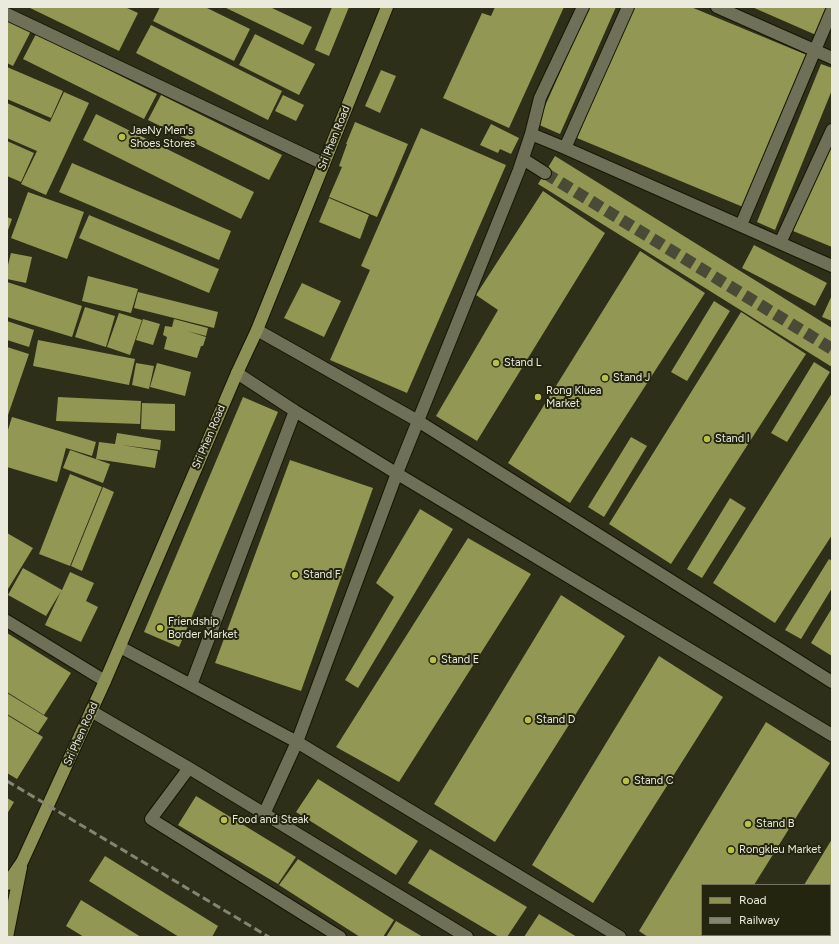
<!DOCTYPE html>
<html>
<head>
<meta charset="utf-8">
<style>
	body { margin:0 }
	#map { position:relative; width:839px; height:944px; overflow:hidden; background:#2d2f18; font-family:Figtree,sans-serif }
	canvas { display:block }
	.frame { position:absolute; inset:0; border:8px solid #eaebdd; pointer-events:none }
	.legend { position:absolute; left:701px; top:884px; width:130px; height:52px; box-sizing:border-box; background:#23250f; border:1px solid #737461; margin:0; padding:5px 7px; list-style:none; font-size:12px; color:#eaebdd }
	.legend li { display:flex; align-items:center; gap:8px; height:20px }
	.legend b { width:20px; border:1px solid #737461 }
</style>
</head>
<body>
<div id="map">
<canvas width="839" height="944"></canvas>
<div class="frame"></div>
<ul class="legend">
<li><b style="height:5px;background:#8d9156"></b>Road</li>
<li><b style="height:5px;background:#838572"></b>Railway</li>
</ul>
</div>
<script>
const context = document.querySelector('canvas').getContext('2d');
context.lineJoin = 'round';
function fillPath(path, color) { context.fillStyle = color; context.fill(path, 'evenodd'); }
const shape = rows => new Path2D(rows.map(r => 'M' + r).join(''));
function strokePath(path, color, width, dash) { context.strokeStyle = color; context.lineWidth = width; context.lineCap = dash ? 'butt' : 'round'; context.setLineDash(dash || []); context.stroke(path); }
function write(font, color, halo, rows, align = 'center') {
  context.font = font + ' Figtree,sans-serif'; context.lineWidth = 4; context.setLineDash([]); context.textBaseline = 'middle'; context.strokeStyle = halo; context.fillStyle = color; for (const [text, x, y, turn = 0] of rows) {
    context.save(); context.translate(x, y); context.rotate((+turn || 0) * Math.PI / 180); context.textAlign = isNaN(turn) ? turn : align; if (halo) context.strokeText(text, 0, 0); context.fillText(text, 0, 0); context.restore();
  }
}
fillPath(shape([
	[28,7,125,7,138,13,119,51],
	[160,7,205,7,250,29,234,61,153,21],
	[224,7,270,7,312,27,303,45],
	[332,7,349,7,329,56,315,50],
	[495,7,564,7,509,128,443,98,482,13,491,16],
	[589,7,616,7,560,134,537,124],
	[633,7,691,7,807,55,743,207,577,138],
	[752,7,828,7,816,35],
	[7,20,31,31,13,66,7,63],
	[151,25,282,91,268,120,136,53],
	[36,34,157,94,144,119,23,59],
	[255,34,315,64,299,95,239,65],
	[821,64,832,68,832,90,775,230,757,222],
	[7,67,63,91,51,118,7,99],
	[381,70,396,76,380,113,365,106],
	[64,92,89,103,46,195,21,184,37,151,7,138,7,103,50,122],
	[161,95,282,155,269,180,148,120],
	[283,95,304,105,296,121,275,111],
	[96,114,254,192,241,219,83,140],
	[355,122,408,144,390,187,382,184,390,187,377,217,329,197,342,167,339,166,347,144,346,144],
	[491,124,519,138,511,154,500,149,498,153,480,145],
	[421,128,506,165,407,393,330,360,370,270,361,266],
	[832,139,832,247,793,231],
	[7,141,34,153,21,182,7,176],
	[555,156,832,328,832,367,538,184],
	[72,163,231,231,219,260,59,192],
	[543,191,605,233,477,441,436,416,498,310,476,295],
	[28,192,84,212,67,259,11,238],
	[329,198,369,215,360,239,319,222],
	[89,215,219,269,209,293,79,238],
	[7,217,12,219,7,233],
	[754,245,827,283,815,306,742,268],
	[640,251,705,293,570,503,508,463],
	[11,253,32,257,26,283,7,279,7,269],
	[88,276,138,289,131,313,82,301],
	[7,282,82,306,72,337,7,317],
	[302,283,341,301,324,337,284,318],
	[138,292,218,312,214,328,134,308],
	[832,295,832,321,822,317],
	[714,301,730,311,687,381,671,372],
	[85,307,115,316,106,347,75,337],
	[741,312,806,354,671,564,609,524],
	[119,313,142,320,130,355,107,347],
	[143,319,160,324,153,345,136,340],
	[174,319,208,328,206,336,187,331,206,337,203,346,201,346,197,358,164,349,167,337,163,335,165,326,172,327],
	[7,321,34,330,29,347,7,340],
	[38,340,135,359,129,385,33,366],
	[7,347,29,354,7,418],
	[814,362,830,372,787,442,771,433],
	[136,363,154,366,149,389,132,385],
	[157,363,191,372,185,396,150,387],
	[832,393,832,535,775,623,713,583],
	[58,397,141,401,140,424,56,421],
	[243,397,278,412,179,647,144,632],
	[142,403,175,404,175,431,141,429],
	[12,417,96,442,92,456,66,448,57,482,7,467,7,433],
	[117,433,161,440,160,450,122,445,158,451,155,468,96,459,99,442,115,444],
	[631,437,647,446,604,517,588,507],
	[70,450,110,464,103,483,63,468],
	[290,460,373,488,301,691,215,663],
	[70,474,102,487,70,566,39,554],
	[103,487,114,492,82,571,71,566],
	[730,498,746,508,702,578,687,569],
	[420,509,453,529,358,688,345,680,394,597,376,583],
	[7,533,33,548,8,589,7,588],
	[468,538,531,574,399,782,336,747],
	[829,559,832,561,832,588,801,639,785,630],
	[23,568,62,590,70,572,94,583,86,601,98,607,81,642,45,625,61,591,46,616,8,595],
	[561,595,625,636,495,842,434,804],
	[832,608,832,656,811,643],
	[7,633,71,673,44,715,7,692],
	[659,656,723,697,593,903,532,865],
	[7,693,48,718,38,733,7,714],
	[7,715,43,737,17,779,7,773],
	[766,722,830,763,754,885,702,885,702,935,722,935,721,937,648,937,639,931],
	[318,779,418,841,396,875,296,812],
	[196,796,296,857,278,884,178,825],
	[7,798,14,802,7,814],
	[832,839,832,937,773,937,774,935,830,935,830,885,804,885],
	[430,849,527,907,507,937,499,937,408,883],
	[105,856,218,926,212,937,179,937,89,881],
	[298,859,394,920,383,937,360,937,279,885],
	[81,900,141,937,84,937,66,926],
	[539,914,577,937,524,937],
	[396,921,423,937,386,937]
]), '#929753');
strokePath(shape([
	[545,173,832,349]
]), '#494b36', 12, [12, 6]);
const minor = shape([
	[717,7,832,58],
	[7,14,324,164],
	[531,134,565,148,832,266],
	[565,148,628,7],
	[523,159,545,173],
	[741,225,832,10],
	[780,243,832,130],
	[257,330,418,421,832,682],
	[237,373,295,411,396,473,832,735],
	[7,621,105,681],
	[120,647,297,742,620,937],
	[191,685,295,411],
	[91,711,189,768,467,937],
	[189,768,151,819,340,937],
	[264,814,297,742,397,473,519,170,531,134,540,98,583,7]
]);
const major = shape([
	[7,884,22,862,105,681,237,373,257,330,387,7],
	[7,937,21,867]
]);
strokePath(minor, '#161703', 14);
strokePath(major, '#161703', 14);
strokePath(minor, '#6e7158', 12);
strokePath(major, '#8d9156', 12);
strokePath(shape([
	[7,781,49,806,269,937]
]), '#838572', 3, [8, 4]);
for (const [x, y, r, color] of [
	[122,137,4,"#b9c046"],
	[496,363,4,"#b9c046"],
	[605,378,4,"#b9c046"],
	[538,397,4,"#b9c046"],
	[707,439,4,"#b9c046"],
	[295,575,4,"#b9c046"],
	[160,628,4,"#b9c046"],
	[433,660,4,"#b9c046"],
	[528,720,4,"#b9c046"],
	[626,781,4,"#b9c046"],
	[224,820,4,"#b9c046"],
	[748,824,4,"#b9c046"],
	[731,850,4,"#b9c046"]
]) { const dot = new Path2D(); dot.arc(x, y, r, 0, 2 * Math.PI); context.fillStyle = color; context.fill(dot); strokePath(dot, '#23250f', 1.5); }
write('11px', '#eaebdd', '#23250f', [
	["JaeNy Men's",130,131],
	["Shoes Stores",130,144],
	["Stand L",504,363],
	["Stand J",613,378],
	["Rong Kluea",546,391],
	["Market",546,404],
	["Stand I",715,439],
	["Stand F",303,575],
	["Friendship",168,622],
	["Border Market",168,635],
	["Stand E",441,660],
	["Stand D",536,720],
	["Stand C",634,781],
	["Food and Steak",232,820],
	["Stand B",756,824],
	["Rongkleu Market",739,850]
], 'left');
write('11px', '#eaebdd', '#23250f', [
	["Sri Phen Road",334,138,-68],
	["Sri Phen Road",209,437,-67],
	["Sri Phen Road",81,734,-66]
]);
</script>
</body>
</html>
